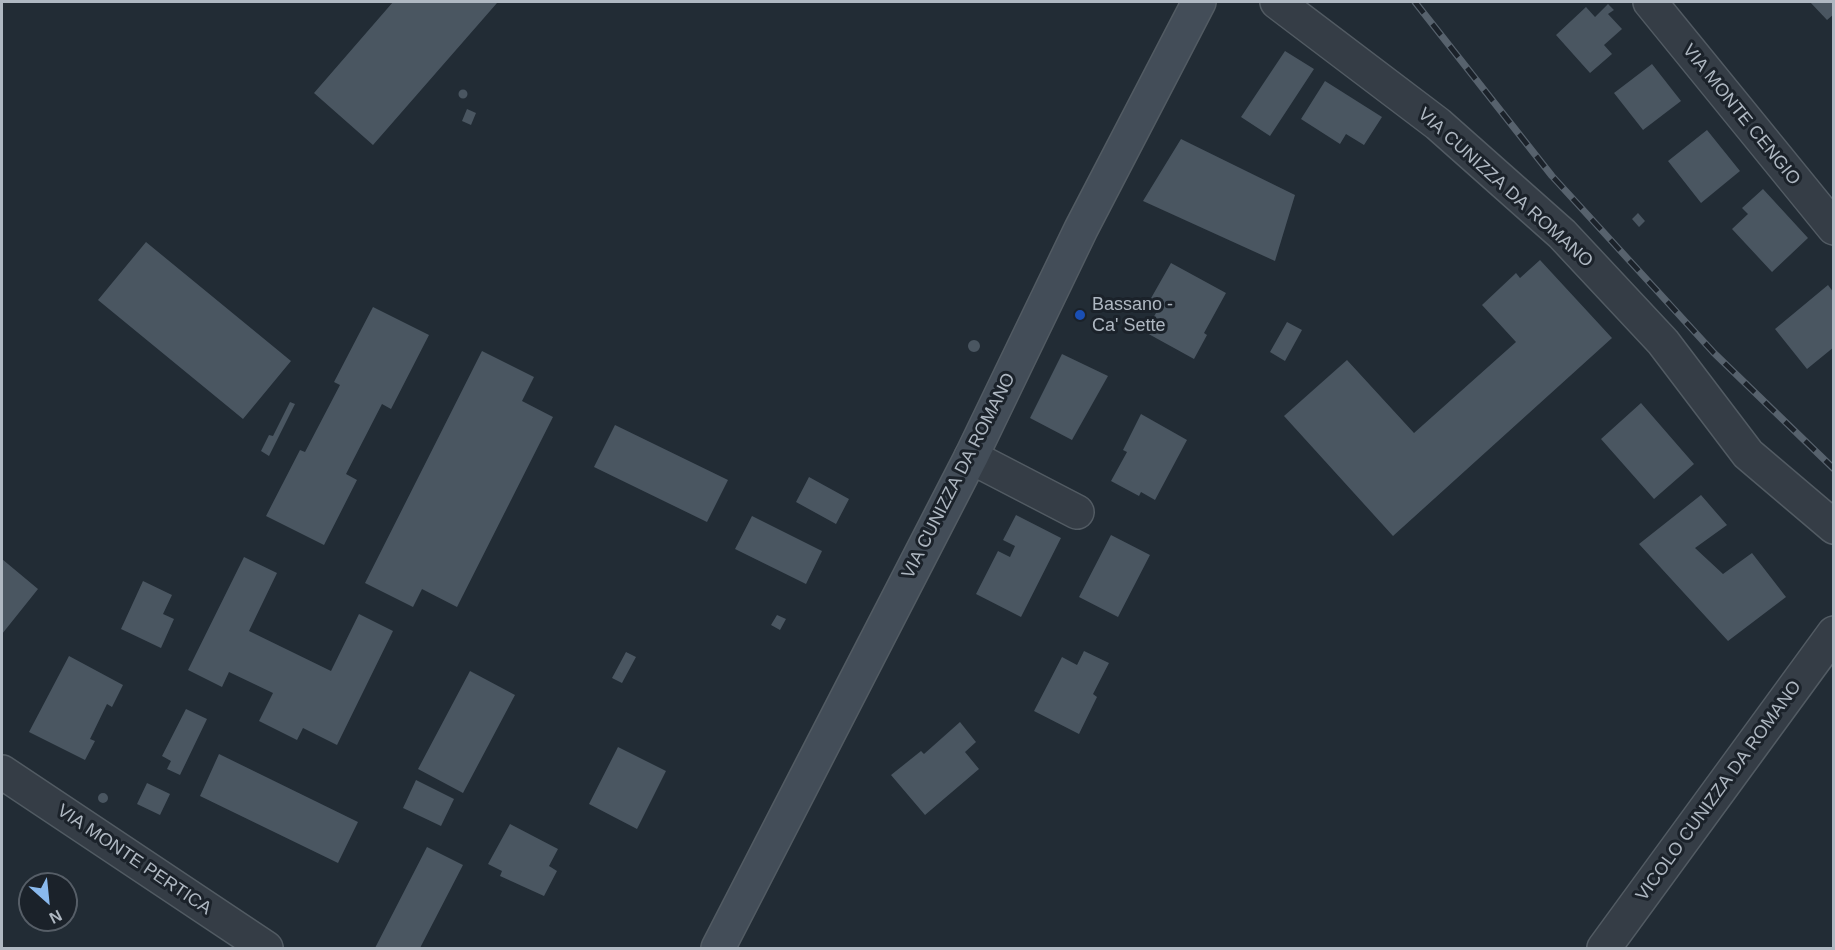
<!DOCTYPE html>
<html>
<head>
<meta charset="utf-8">
<style>
	body { margin:0 }
	#map { position:relative; width:1835px; height:950px; overflow:hidden; background:#222c35; font-family:Helvetica,sans-serif }
	canvas { display:block }
	.frame { position:absolute; inset:0; border:3px solid #afb8c2; pointer-events:none }
	.north { position:absolute; left:18px; top:872px; width:60px; height:60px; box-sizing:border-box; background:#1b222a; border:2px solid #565e67; border-radius:50%; rotate:153deg; font-size:16px; font-weight:700; line-height:24px; text-align:center; color:#afb8c2 }
	.north::after { content:''; display:block; margin:auto; width:21px; height:27px; background:#8ab9ed; clip-path:polygon(50% 0,100% 100%,50% 72%,0 100%) }
</style>
</head>
<body>
<div id="map">
<canvas width="1835" height="950"></canvas>
<div class="frame"></div>
<div class="north">N</div>
</div>
<script>
const context = document.querySelector('canvas').getContext('2d');
context.lineJoin = 'round';
function fillPath(path, color) { context.fillStyle = color; context.fill(path, 'evenodd'); }
const shape = rows => new Path2D(rows.map(r => 'M' + r).join(''));
function strokePath(path, color, width, dash) { context.strokeStyle = color; context.lineWidth = width; context.lineCap = dash ? 'butt' : 'round'; context.setLineDash(dash || []); context.stroke(path); }
function write(font, color, halo, rows, align = 'center') {
  context.font = font + ' Helvetica,sans-serif'; context.lineWidth = 6; context.setLineDash([]); context.textBaseline = 'middle'; context.strokeStyle = halo; context.fillStyle = color; for (const [text, x, y, turn = 0] of rows) {
    context.save(); context.translate(x, y); context.rotate((+turn || 0) * Math.PI / 180); context.textAlign = isNaN(turn) ? turn : align; if (halo) context.strokeText(text, 0, 0); context.fillText(text, 0, 0); context.restore();
  }
}
fillPath(shape([
	[393,2,495,2,497,3,373,145,314,93],
	[1810,2,1834,2,1834,14,1827,20],
	[1608,4,1614,10,1608,14,1622,29,1604,45,1612,54,1590,73,1556,35,1586,7,1595,17],
	[1285,51,1314,69,1270,136,1241,117],
	[1652,64,1681,101,1643,130,1614,93],
	[1325,81,1382,117,1364,145,1346,134,1340,144,1301,119],
	'458.5 94a4.5 4.5 0 1 1 9 0a4.5 4.5 0 1 1-9 0Z',
	[467,109,476,113,471,125,462,121],
	[1707,130,1740,171,1701,203,1668,161],
	[1181,139,1295,195,1275,261,1143,201],
	[1763,189,1808,238,1772,272,1732,229,1748,214,1742,208],
	[1638,213,1645,221,1639,227,1632,219],
	[146,242,291,361,243,419,98,300],
	[1540,260,1612,338,1393,536,1284,416,1347,360,1414,433,1516,342,1482,305,1516,273,1520,278],
	[1171,263,1226,293,1204,333,1207,335,1194,359,1145,332,1160,306,1150,300],
	[1828,285,1834,293,1834,347,1807,369,1775,329],
	[373,307,429,335,391,409,382,404,346,474,357,480,324,545,266,516,300,450,305,452,340,385,334,382],
	[1287,322,1302,330,1285,361,1270,352],
	'968 346a6 6 0 1 1 12 0a6 6 0 1 1-12 0Z',
	[482,351,534,377,522,401,553,417,457,607,422,589,413,607,365,583],
	[1062,354,1108,376,1072,440,1030,418],
	[290,402,295,404,269,456,261,451,269,435,273,436],
	[1641,403,1694,464,1654,499,1601,439],
	[1141,414,1187,440,1155,500,1141,492,1139,496,1111,481,1127,452,1123,450],
	[615,425,728,480,707,522,594,467],
	[809,477,849,499,836,524,796,502],
	[1701,495,1727,525,1695,548,1723,574,1752,553,1786,597,1728,641,1639,544],
	[1016,515,1061,538,1021,617,976,594,998,551,1010,557,1015,546,1003,540],
	[752,516,822,551,806,584,735,549],
	[1111,535,1150,555,1118,617,1079,597],
	[244,557,277,573,249,631,331,671,359,614,393,631,337,745,303,728,297,740,259,721,273,693,229,672,222,687,188,670],
	[2,559,38,589,2,634],
	[143,581,172,595,163,614,174,619,161,648,121,629],
	[777,615,786,619,780,630,771,625],
	[1084,651,1109,663,1093,694,1097,697,1079,734,1034,711,1062,657,1077,665],
	[626,652,636,657,622,683,612,678],
	[69,656,123,685,112,707,107,704,90,739,95,741,85,760,29,732],
	[470,671,515,695,463,793,418,769],
	[186,709,207,719,180,775,167,769,171,761,162,756],
	[960,722,976,742,965,752,979,769,925,815,891,775,921,751,924,754],
	[618,747,666,771,637,829,589,804],
	[219,754,358,822,338,863,200,796],
	[416,780,454,799,441,826,403,808],
	[147,783,170,794,160,815,137,804],
	'98 798a5 5 0 1 1 10 0a5 5 0 1 1-10 0Z',
	[510,824,558,849,549,866,557,871,544,896,500,876,502,871,488,864],
	[427,847,463,865,420,948,375,948]
]), '#4a5661');
const minor = shape([
	[1277,2,1438,124,1562,234,1663,342,1748,454,1834,527],
	[1650,2,1834,228],
	[971,457,1077,512],
	[2,772,266,948],
	[1604,948,1834,633]
]);
const secondary = shape([
	[718,948,971,457,1081,229,1199,2]
]);
strokePath(minor, '#525b63', 36);
strokePath(secondary, '#525b63', 36);
strokePath(minor, '#353d46', 33);
strokePath(secondary, '#434d58', 33);
const rail = shape([
	[1415,2,1552,176,1714,353,1834,469]
]);
strokePath(rail, '#57626d', 7);
strokePath(rail, '#1b222a', 4.5, [14]);
for (const [x, y, r, color] of [
	[1080,315,6,"#1a4fb4"]
]) { const dot = new Path2D(); dot.arc(x, y, r, 0, 2 * Math.PI); context.fillStyle = color; context.fill(dot); strokePath(dot, '#1b222a', 2); }
write('18px', '#afb8c2', '#1b222a', [
	["VIA MONTE CENGIO",1741,115,51],
	["VIA CUNIZZA DA ROMANO",1505,188,42],
	["VIA CUNIZZA DA ROMANO",959,476,-63],
	["VICOLO CUNIZZA DA ROMANO",1719,791,-54],
	["VIA MONTE PERTICA",134,860,34]
]);
write('18px', '#afb8c2', '#1b222a', [
	["Bassano -",1092,305],
	["Ca' Sette",1092,326]
], 'left');
</script>
</body>
</html>
